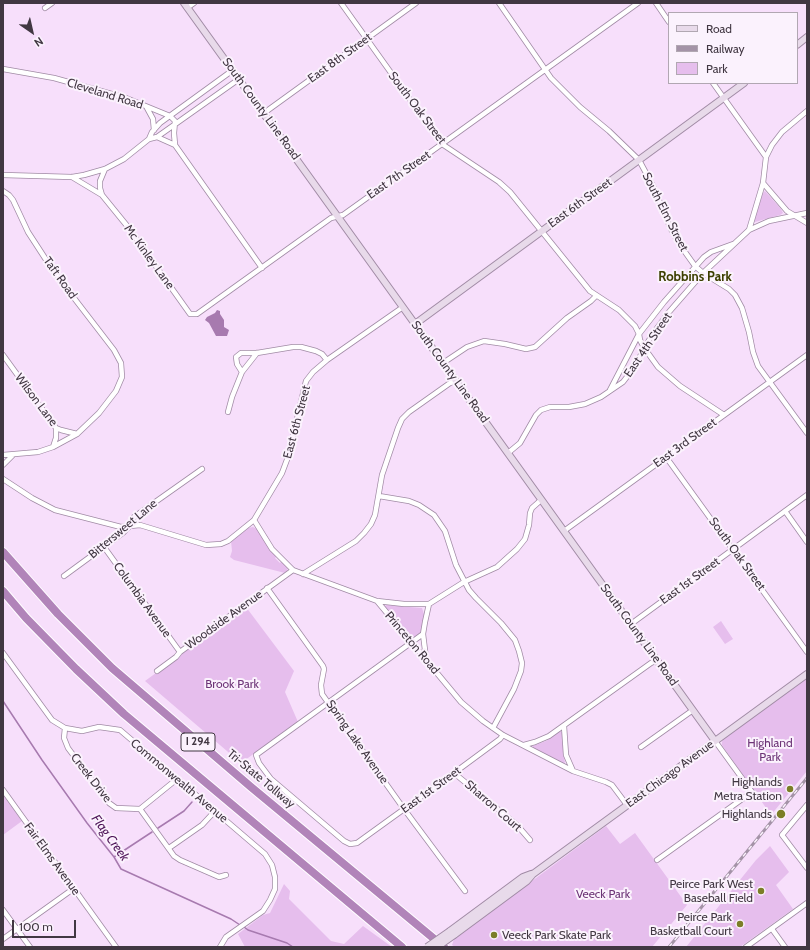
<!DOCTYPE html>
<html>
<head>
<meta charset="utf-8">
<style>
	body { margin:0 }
	#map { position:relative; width:810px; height:950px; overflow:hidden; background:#f7dffb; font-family:Cabin,sans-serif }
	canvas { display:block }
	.frame { position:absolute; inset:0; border:4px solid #413742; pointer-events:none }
	.legend { position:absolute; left:668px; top:12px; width:130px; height:72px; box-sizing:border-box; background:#fbf2fd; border:1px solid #b1a7b2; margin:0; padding:5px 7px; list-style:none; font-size:12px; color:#413742 }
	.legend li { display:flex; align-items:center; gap:8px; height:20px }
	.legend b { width:20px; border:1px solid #b1a7b2 }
	.north { position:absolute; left:12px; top:12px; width:40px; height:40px; -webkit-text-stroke:3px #fbf2fd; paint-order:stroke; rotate:146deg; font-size:11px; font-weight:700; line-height:16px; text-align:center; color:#413742 }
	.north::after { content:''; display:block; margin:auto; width:14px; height:18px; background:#413742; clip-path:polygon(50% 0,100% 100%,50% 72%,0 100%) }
	.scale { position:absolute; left:12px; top:920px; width:64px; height:18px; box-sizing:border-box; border:2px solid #413742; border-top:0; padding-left:5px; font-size:12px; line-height:14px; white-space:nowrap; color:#413742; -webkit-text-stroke:3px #fbf2fd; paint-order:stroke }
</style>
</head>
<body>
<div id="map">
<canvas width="810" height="950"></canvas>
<div class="frame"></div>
<ul class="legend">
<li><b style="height:5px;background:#e8daea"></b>Road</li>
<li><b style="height:5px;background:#a493a7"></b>Railway</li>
<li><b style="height:11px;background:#e6beed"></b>Park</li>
</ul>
<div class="north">N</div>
<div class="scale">100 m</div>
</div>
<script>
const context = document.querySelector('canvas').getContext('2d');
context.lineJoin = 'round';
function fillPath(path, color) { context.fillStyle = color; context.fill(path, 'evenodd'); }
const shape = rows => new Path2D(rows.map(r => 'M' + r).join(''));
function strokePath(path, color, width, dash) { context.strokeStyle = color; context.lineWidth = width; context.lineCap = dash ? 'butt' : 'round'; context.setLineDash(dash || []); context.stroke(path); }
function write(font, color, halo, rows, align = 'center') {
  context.font = font + ' Cabin,sans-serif'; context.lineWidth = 4; context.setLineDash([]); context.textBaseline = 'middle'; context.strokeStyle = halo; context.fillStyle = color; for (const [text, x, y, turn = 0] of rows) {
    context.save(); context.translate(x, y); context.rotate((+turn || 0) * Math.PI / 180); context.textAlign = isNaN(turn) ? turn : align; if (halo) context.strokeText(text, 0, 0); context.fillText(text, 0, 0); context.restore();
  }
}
fillPath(shape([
	[765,191,781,209,783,213,780,215,755,222,754,221,763,193],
	[253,527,257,529,266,543,277,556,275,558,280,563,282,561,288,568,287,571,285,573,234,560,230,557,232,551,231,541,248,528],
	[386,605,422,608,424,614,421,633,413,638,412,638,393,615,385,608,385,606],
	[246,607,294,671,285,692,298,722,241,763,145,681],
	[721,621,733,639,725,644,713,627],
	[807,678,807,771,771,815,722,745,722,742,723,739],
	[560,731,563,733,563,754,565,762,564,764,533,749,533,746,546,741],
	[3,795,22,821,3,835],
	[606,826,620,844,635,833,687,905,652,947,455,947,452,945,454,939],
	[770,846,789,872,776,885,793,909,740,947,686,947,756,860],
	[284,884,290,891,289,899,331,941,344,944,363,926,392,947,245,947,238,934,263,915,270,913]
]), '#e6beed');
fillPath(shape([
	[217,310,220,311,220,314,224,320,224,327,229,330,227,336,216,336,209,323,205,320,207,317,215,313]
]), '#a77aaf');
strokePath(shape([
	[3,701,42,760,87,823,114,857,121,869,231,919,240,925],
	[158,828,184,811,192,802],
	[114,857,152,832],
	[244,927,248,930,287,943,293,947]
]), '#a77aaf', 1.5);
const street = shape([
	[341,3,442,144,499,182,510,192,590,291,619,310,635,326,639,334,640,340,645,349,658,367,680,386,724,415],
	[499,3,551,78,580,107,609,131,639,160,653,186,671,229,680,245,695,266,703,273,729,289,735,295,742,308,749,332,753,352,758,366,807,433],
	[656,3,669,22],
	[45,8,52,3],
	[187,8,194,3],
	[3,69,54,78,126,98,170,116,175,121,174,133,175,145,262,268],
	[713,83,766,157,763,183,749,230],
	[147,108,153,119,154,130],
	[264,113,416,3],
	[157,137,175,145],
	[149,139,152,132,160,123,233,70],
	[766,157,772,145,782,132,807,111],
	[105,169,100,181,100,188,102,195,128,227,190,314,197,314,331,218,343,215,638,3],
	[3,175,72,177,84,175,105,169,124,159,149,139,157,137,239,79],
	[72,177,102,195],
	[763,183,787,211,807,223],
	[3,191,9,195,13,200,28,232,54,272,114,350,121,363,122,377,116,391,99,413,77,434,53,447,38,452,3,455],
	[3,355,56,428,61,430,77,434],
	[443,363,467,347,484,341,505,344,526,349,535,347,567,318,591,301,596,296],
	[242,372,237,364,236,357,241,353,257,353,293,347,301,347,316,351,322,354,327,360],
	[610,390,639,334,664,302,704,257,711,252,733,244],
	[228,412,232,397,242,372,257,353],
	[53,447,56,438,56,428],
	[508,453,520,443,536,415,541,410,550,407,569,407,585,404,601,397,623,382,633,369,652,335,669,312,703,273,749,230,769,221,807,213],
	[666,457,807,652],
	[3,465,13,455],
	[3,479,32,498,55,510,121,527,140,525,206,545,221,544,228,541,254,520,282,473,288,457,306,381,313,372,327,360,403,307],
	[379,496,409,501,419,505,434,515,445,531,456,565,469,590,476,598,501,623,515,640,519,651,522,663,521,671,514,689,493,728],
	[785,511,807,542],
	[254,520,272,549,293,570,377,601,461,702,483,721,503,735,573,771],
	[564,531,807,355],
	[104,547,180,652],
	[303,574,356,541,364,533,371,524,375,515,382,475,398,428,402,419,409,412,450,383,456,381],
	[64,576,124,532,130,526,134,517,202,469],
	[267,588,323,666,324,669,321,685,322,694,404,809,465,891],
	[377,601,404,604,429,604,464,582,497,567,517,549,525,539,529,525,530,513,532,508,541,500],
	[631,624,807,495],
	[423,634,256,755,259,763,271,779,344,841,350,844,357,843,454,773,500,739,503,735],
	[3,653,52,720,65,728,82,731,99,727,120,730,265,854,272,865,275,877,275,889,270,900,263,911,226,937,220,947],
	[426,658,423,634,425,622,429,604],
	[157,671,176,657,180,652,293,570],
	[564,726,566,755,573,771,606,782,612,785,627,805],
	[65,728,64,738,68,748,109,803,116,808,140,809,174,856,180,860,219,877,226,875],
	[524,745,535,742,549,736,651,663,657,660],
	[641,747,693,710],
	[454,773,517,825,530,840],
	[3,790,116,947],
	[807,805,782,835,807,868],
	[140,809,177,779],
	[169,848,202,825,215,811],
	[657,860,752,792,715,741],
	[3,910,30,947],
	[772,929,785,947],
	[3,939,73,889],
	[746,947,807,903]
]);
const secondary = shape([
	[184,3,715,741],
	[797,45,807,37],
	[415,324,744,83],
	[450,931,523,877,531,874],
	[454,935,527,881,533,874,807,674]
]);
const highway = shape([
	[3,552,58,614,112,668,251,787,444,947],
	[3,591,26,618,76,669,124,714,402,947]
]);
strokePath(street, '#a18ba5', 6);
strokePath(secondary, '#a18ba5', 8);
strokePath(highway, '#fff', 10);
strokePath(street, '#fff', 4.5);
strokePath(secondary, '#e8daea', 6);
strokePath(highway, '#b184b9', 8);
const rail = shape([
	[669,947,807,778]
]);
strokePath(rail, '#a493a7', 3);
strokePath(rail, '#fbf2fd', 1.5, [4.5]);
const secondaryBridge = shape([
	[427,947,450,931],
	[437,947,454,935]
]);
strokePath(secondaryBridge, '#a18ba5', 8, []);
strokePath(secondaryBridge, '#e8daea', 6);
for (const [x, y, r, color] of [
	[790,789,4,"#7b7e27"],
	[781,814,5,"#7b7e27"],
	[761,891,4,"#7b7e27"],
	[740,924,4,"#7b7e27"],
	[494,935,4,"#7b7e27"]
]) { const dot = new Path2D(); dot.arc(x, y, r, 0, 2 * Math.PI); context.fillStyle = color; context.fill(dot); strokePath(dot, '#fbf2fd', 1.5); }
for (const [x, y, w] of [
	[198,742,34]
]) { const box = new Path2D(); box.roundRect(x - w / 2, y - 9, w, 18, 3); context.fillStyle = '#fbf2fd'; context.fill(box); strokePath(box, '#413742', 1); }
write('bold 11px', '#413742', null, [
	["I 294",198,742]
]);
write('12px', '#413742', '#fbf2fd', [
	["East 8th Street",340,58,-36],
	["Cleveland Road",105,94,17],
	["South Oak Street",417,108,53],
	["South County Line Road",261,109,54],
	["East 7th Street",399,175,-35],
	["East 6th Street",580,203,-36],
	["South Elm Street",665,212,63],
	["Mc Kinley Lane",149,257,54],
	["Taft Road",60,278,54],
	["East 4th Street",648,345,-56],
	["South County Line Road",450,372,54],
	["Wilson Lane",36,400,53],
	["East 6th Street",297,422,-75],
	["East 3rd Street",685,443,-36],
	["Bittersweet Lane",123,529,-40],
	["South Oak Street",737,554,54],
	["East 1st Street",690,581,-36],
	["Columbia Avenue",142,600,54],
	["Woodside Avenue",224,620,-36],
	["South County Line Road",639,635,54],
	["Princeton Road",412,643,50],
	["Spring Lake Avenue",357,742,55],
	["East Chicago Avenue",670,774,-36],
	["Creek Drive",91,778,52],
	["Tri-State Tollway",261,779,40],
	["Commonwealth Avenue",179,781,40],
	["East 1st Street",431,790,-36],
	["Sharron Court",493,806,41],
	["Fair Elms Avenue",52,859,54]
]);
write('12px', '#6d3477', '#fbf2fd', [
	["Brook Park",232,684],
	["Highland",770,743],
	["Park",770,757],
	["Veeck Park",603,894]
]);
write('12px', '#413742', '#fbf2fd', [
	["Highlands",782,782],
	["Metra Station",782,796],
	["Highlands",772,814],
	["Peirce Park West",753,884],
	["Baseball Field",753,898],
	["Peirce Park",732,917],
	["Basketball Court",732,931],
	["Veeck Park Skate Park",502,935,"left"]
], 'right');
write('bold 13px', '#3d3f00', '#fbf2fd', [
	["Robbins Park",695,277]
]);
write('italic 13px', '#50175a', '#fbf2fd', [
	["Flag Creek",110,838,54]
]);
</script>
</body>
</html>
